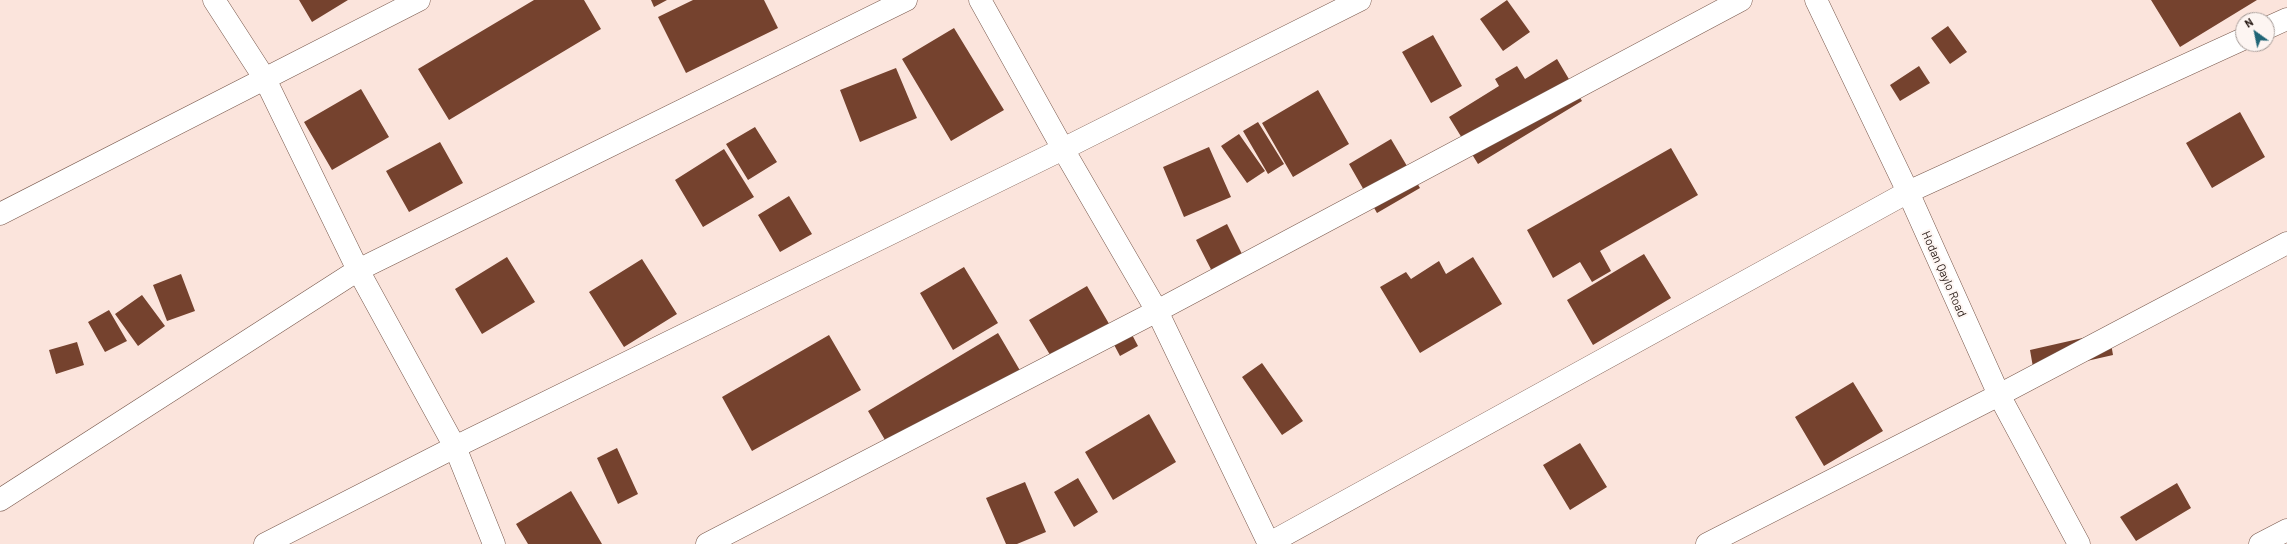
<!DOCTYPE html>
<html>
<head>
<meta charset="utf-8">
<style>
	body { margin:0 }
	#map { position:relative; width:2287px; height:544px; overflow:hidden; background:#fbe4dc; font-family:Barlow,sans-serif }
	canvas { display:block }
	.north { position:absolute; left:2235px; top:12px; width:40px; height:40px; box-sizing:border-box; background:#fdf5f2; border:1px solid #a89e9a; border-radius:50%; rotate:327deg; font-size:11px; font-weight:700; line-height:16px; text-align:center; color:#291c17 }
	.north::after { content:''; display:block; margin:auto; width:14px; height:18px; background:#206576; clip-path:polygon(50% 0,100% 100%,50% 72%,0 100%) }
</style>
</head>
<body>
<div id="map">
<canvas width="2287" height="544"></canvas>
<div class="north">N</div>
</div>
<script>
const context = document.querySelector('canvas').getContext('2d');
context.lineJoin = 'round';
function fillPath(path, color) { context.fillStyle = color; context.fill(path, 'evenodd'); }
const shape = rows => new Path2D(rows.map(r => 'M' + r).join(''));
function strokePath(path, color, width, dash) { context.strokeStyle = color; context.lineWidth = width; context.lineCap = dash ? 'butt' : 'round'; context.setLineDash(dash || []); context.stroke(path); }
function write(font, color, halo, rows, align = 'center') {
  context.font = font + ' Barlow,sans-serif'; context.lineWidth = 4; context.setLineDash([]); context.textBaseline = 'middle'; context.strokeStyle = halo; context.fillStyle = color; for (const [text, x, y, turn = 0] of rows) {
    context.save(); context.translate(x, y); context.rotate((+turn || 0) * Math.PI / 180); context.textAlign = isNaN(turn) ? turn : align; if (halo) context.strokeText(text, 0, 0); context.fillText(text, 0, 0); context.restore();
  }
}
fillPath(shape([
	[299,0,348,0,312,22],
	[534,0,584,0,601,29,449,120,418,69],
	[651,0,667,0,654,7],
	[693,0,764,0,778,28,686,73,658,17],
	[1507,0,1530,32,1503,51,1480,19],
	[2151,0,2257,0,2180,47],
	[1948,26,1967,52,1950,64,1931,38],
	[954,28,1004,110,951,141,902,59],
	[1433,35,1462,86,1431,103,1402,52],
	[1557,59,1582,101,1478,164,1449,117,1499,86,1495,79,1517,66,1525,79],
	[1919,66,1930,83,1900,101,1890,85],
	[896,68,917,118,860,142,840,90],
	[361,89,389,137,332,170,304,122],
	[1318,90,1349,144,1293,177,1262,123],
	[2240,112,2265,157,2212,188,2186,143],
	[1258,122,1284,164,1268,174,1243,131],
	[755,127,777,162,748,180,726,144],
	[1239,134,1265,171,1247,183,1221,146],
	[1391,139,1420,188,1377,213,1349,164],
	[440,142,463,183,409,212,386,171],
	[1209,147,1231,197,1184,217,1163,167],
	[1671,148,1698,195,1600,251,1611,271,1592,282,1580,262,1553,278,1527,230],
	[724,149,754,197,703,227,675,180],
	[789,196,812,234,780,252,758,215],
	[1227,224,1250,270,1219,285,1196,240],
	[1644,254,1671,298,1593,345,1567,300],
	[507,257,535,302,482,334,455,289],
	[1473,257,1502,304,1420,353,1380,287,1406,272,1411,279,1439,261,1446,274],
	[642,259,677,314,624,347,589,292],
	[964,267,998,323,953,350,920,293],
	[181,274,195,311,167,321,153,285],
	[1087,286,1115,334,1058,368,1029,320],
	[142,295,165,326,138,346,115,314],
	[109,310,127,341,105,352,88,322],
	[1129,329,1138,346,1120,356,1111,339],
	[2109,332,2113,355,2034,373,2030,350],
	[998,333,1025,379,895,457,868,411],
	[829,335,861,390,752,451,722,397],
	[77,342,84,365,56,374,49,350],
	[1262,363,1303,421,1282,435,1242,377],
	[1853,382,1883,431,1824,466,1795,417],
	[1149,414,1176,462,1113,500,1085,452],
	[1580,443,1607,487,1570,510,1543,465],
	[617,448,638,494,618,504,597,458],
	[1078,478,1098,512,1074,527,1054,492],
	[1025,482,1046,532,1017,544,1006,544,986,498],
	[2177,483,2191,508,2136,541,2120,517],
	[571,491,602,544,528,544,516,524]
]), '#75422e');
const street = shape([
	[214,0,265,79,358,270,455,447,494,544],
	[980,0,1063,149,1157,311,1269,544],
	[2267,28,2287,19],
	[0,214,419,0],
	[0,500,358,270,906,0],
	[265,544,455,447,1063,149,1360,0],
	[707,544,1157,311,1741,0],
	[1268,544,1908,192,2243,39],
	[1707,544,1999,395,2287,243],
	[2260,544,2287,530]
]);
const secondary = shape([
	[1816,0,1908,192,1999,395,2079,544]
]);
strokePath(street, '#78584c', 23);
strokePath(secondary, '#78584c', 23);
strokePath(street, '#fff', 22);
strokePath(secondary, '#fff', 22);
write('12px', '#291c17', '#fdf5f2', [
	["Hodan Qaylo Road",1944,274,66]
]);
</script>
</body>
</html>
